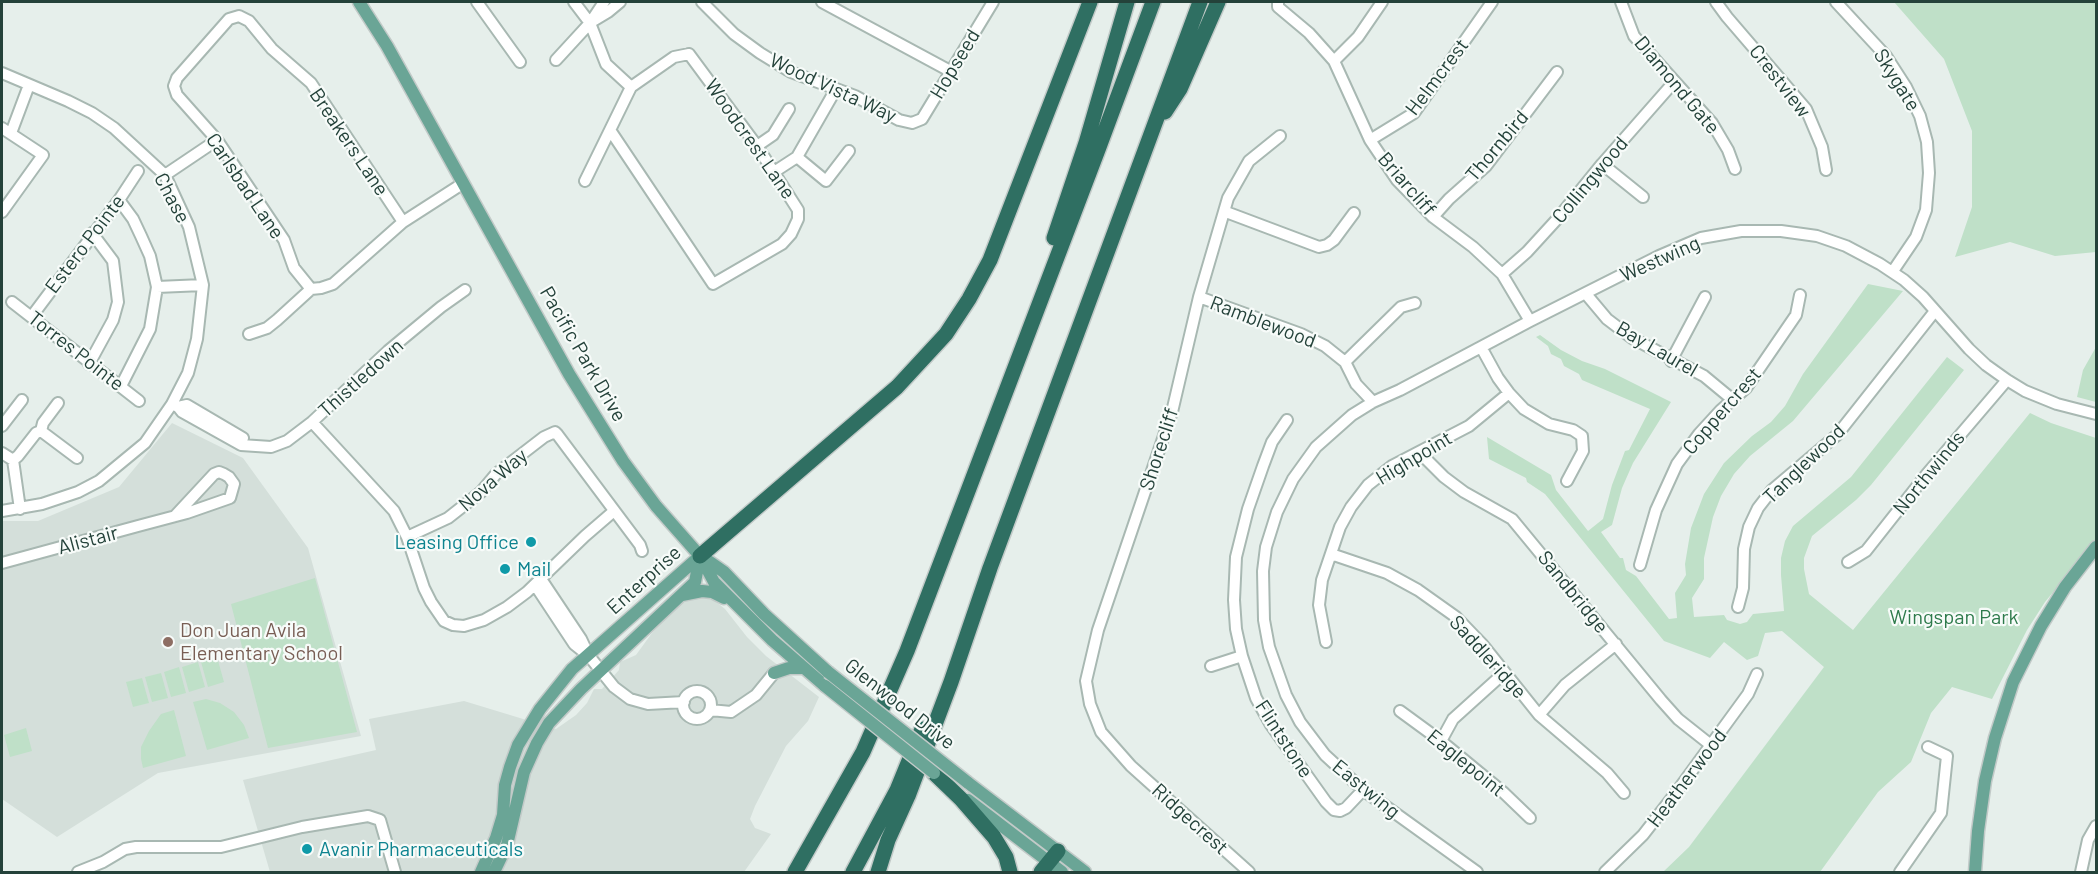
<!DOCTYPE html>
<html>
<head>
<meta charset="utf-8">
<style>
	body { margin:0 }
	#map { position:relative; width:2098px; height:874px; overflow:hidden; background:#e6efeb; font-family:Barlow,sans-serif }
	canvas { display:block }
	.frame { position:absolute; inset:0; border:3px solid #24423a; pointer-events:none }
</style>
</head>
<body>
<div id="map">
<canvas width="2098" height="874"></canvas>
<div class="frame"></div>
</div>
<script>
const context = document.querySelector('canvas').getContext('2d');
context.lineJoin = 'round';
function fillPath(path, color) { context.fillStyle = color; context.fill(path, 'evenodd'); }
const shape = rows => new Path2D(rows.map(r => 'M' + r).join(''));
function strokePath(path, color, width, dash) { context.strokeStyle = color; context.lineWidth = width; context.lineCap = dash ? 'butt' : 'round'; context.setLineDash(dash || []); context.stroke(path); }
function write(font, color, halo, rows, align = 'center') {
  context.font = font + ' Barlow,sans-serif'; context.lineWidth = 4.5; context.setLineDash([]); context.textBaseline = 'middle'; context.strokeStyle = halo; context.fillStyle = color; for (const [text, x, y, turn = 0] of rows) {
    context.save(); context.translate(x, y); context.rotate((+turn || 0) * Math.PI / 180); context.textAlign = isNaN(turn) ? turn : align; if (halo) context.strokeText(text, 0, 0); context.fillText(text, 0, 0); context.restore();
  }
}
fillPath(shape([
	[172,423,243,458,308,548,361,736,158,773,57,837,2,799,2,521,38,521,119,487],
	[698,596,714,600,725,609,747,637,766,656,819,697,808,721,786,746,755,806,750,819,755,828,771,834,744,872,270,872,243,780,376,750,369,719,464,701,556,729,576,715,587,703,594,689,602,689,619,670,620,662,636,655,652,633,683,600]
]), '#d4dfda');
fillPath(shape([
	[1894,2,2096,2,2096,252,2055,256,2010,242,1955,257,1972,207,1972,131,1944,59],
	[1868,284,1903,291,1793,421,1750,456,1734,474,1721,496,1713,517,1704,558,1704,579,1692,598,1694,617,1724,615,1727,620,1740,624,1747,622,1753,614,1784,611,1781,575,1781,558,1785,541,1793,526,1851,477,1947,357,1964,370,1871,485,1856,500,1812,536,1804,558,1804,569,1809,594,1853,630,2030,413,2051,423,2096,438,2096,540,2045,602,2027,630,1992,699,1952,687,1931,713,1911,762,1878,792,1820,872,1663,872,1689,847,1824,667,1782,631,1765,633,1758,656,1747,660,1724,642,1710,658,1664,641,1545,494,1527,482,1526,478,1489,459,1487,437,1551,475,1556,490,1588,531,1603,519,1612,485,1625,451,1629,450,1650,409,1582,380,1579,374,1564,366,1561,359,1551,354,1548,346,1536,337,1540,335,1561,350,1582,361,1605,369,1671,402,1633,463,1622,488,1612,525,1601,532,1620,558,1623,558,1626,570,1636,576,1669,619,1677,618,1675,593,1686,575,1685,564,1691,528,1704,494,1724,463,1752,436,1771,422,1785,406,1803,374],
	[2096,347,2096,402,2077,397,2083,370],
	[315,578,357,732,268,748,231,604],
	[217,657,224,682,208,687,201,662],
	[198,662,205,687,189,692,182,667],
	[179,667,186,693,171,697,164,672],
	[161,673,168,698,152,702,145,677],
	[142,678,149,703,133,707,126,682],
	[206,699,220,703,234,712,244,725,249,738,207,750,193,702],
	[174,710,186,756,143,768,141,759,141,747,149,731,161,714],
	[26,728,32,751,10,757,4,735]
]), '#bfe0c8');
const minor = shape([
	[477,2,520,62],
	[574,2,590,23,606,64,631,87],
	[702,2,734,34,760,53,791,72,855,96,899,120,912,123,922,119,993,2],
	[822,2,950,71],
	[1278,2,1278,7,1309,33,1334,61,1370,140,1397,180,1433,217,1473,247,1502,274,1530,321],
	[1621,2,1634,36,1712,123,1728,150,1735,169],
	[1716,2,1727,17,1806,109,1822,147,1826,170],
	[1836,2,1886,56,1906,87,1920,116,1927,142,1929,173,1926,210,1916,237,1893,271],
	[593,21,608,12,620,2],
	[689,54,757,146,798,210,798,219,791,234,782,244,713,284,610,130,631,87,674,57,689,54],
	[556,60,590,23,604,2],
	[1334,61,1358,37,1382,2],
	[2,73,68,101,92,113,114,128,165,175,189,227,203,285,197,339,188,373,172,404,145,443,99,481,78,492,42,504,2,511],
	[2,128,43,155,2,212],
	[11,133,29,85],
	[1370,140,1414,113,1492,2],
	[757,146,773,135,789,109],
	[797,157,826,181,849,151],
	[1602,164,1643,197],
	[774,172,797,157,836,89],
	[165,175,217,140],
	[585,181,610,130],
	[119,200,133,219,141,236,150,256,157,287,150,329,121,386],
	[1226,212,1319,247,1327,245,1334,240,1354,213],
	[1433,217,1449,199,1486,166,1557,72],
	[1502,274,1527,252,1559,217,1602,164,1674,82],
	[157,287,203,285],
	[311,289,294,268,284,240,217,140,177,95,174,86,177,78,229,19,239,16,249,21,272,49,311,83,403,222],
	[1586,294,1607,319,1632,338,1704,376,1733,400],
	[1199,297,1301,334,1325,346,1345,362,1356,384,1373,402],
	[12,302,139,401],
	[32,316,119,200,138,171],
	[249,334,267,328,277,320,311,289,321,288,333,284,403,222,462,184],
	[1481,347,1498,378,1509,393,1524,409,1549,424,1573,430,1582,436,1583,451,1567,481],
	[1671,361,1705,297],
	[1345,362,1401,307,1415,303],
	[89,364,113,320,118,302,113,261,92,233],
	[172,404,178,407,182,412,241,445,271,447,287,441,312,422,388,351,441,307,465,290],
	[178,407,187,405,243,438],
	[1287,420,1272,442,1263,466,1248,509,1236,557,1234,600,1236,629,1242,656,1256,698,1271,725,1326,802,1334,810,1340,811,1346,808,1363,790],
	[312,422,394,511,407,537],
	[2,426,22,400],
	[41,431,43,423,58,403],
	[2,453,13,460,20,509],
	[1420,453,1444,477,1464,492,1512,519,1661,700,1678,719,1712,746],
	[13,460,18,456,36,433,41,431,77,458],
	[614,511,585,536,527,592,507,607,484,620,464,626,453,625,444,621,431,602,424,588,407,537,448,518,481,492,496,474,544,437,555,432,557,434,640,545,642,551],
	[1331,554,1387,573,1418,590,1456,617,1483,645,1539,715,1607,773,1624,793],
	[1848,562,1866,551,1926,475,2007,380],
	[2,563,138,526,187,513,230,498,234,484,229,477,224,474,219,472,214,474,175,516],
	[1640,565,1656,510,1677,464,1699,434,1721,410,1746,388,1796,315,1800,295],
	[541,579,581,639,589,656,614,687,630,699,648,704,684,702],
	[535,585,574,644,589,656],
	[1738,607,1743,588,1744,549,1749,527,1758,508,1772,490,1837,435,1935,311],
	[1326,642,1319,605,1322,580,1340,527,1351,507,1368,485,1392,466,1469,426,1509,393],
	[1211,666,1242,656],
	'683 705a14 14 0 1 1 28 0a14 14 0 1 1-28 0Z',
	[710,710,731,712,756,695,774,673],
	[1400,711,1441,741,1504,793,1530,818],
	[1539,715,1565,685,1616,644],
	[1441,741,1453,719,1504,673],
	[78,872,103,862,125,849,136,847,221,847,302,827,368,816,380,820,395,872],
	[1249,872,1131,766,1101,732,1090,704,1086,681,1098,630,1172,412,1199,297,1228,198,1249,161,1280,136],
	[1477,872,1363,790,1325,755,1300,722,1286,695,1269,647,1264,620,1263,571,1266,547,1277,512,1293,479,1316,447,1352,415,1373,402,1400,390,1530,321,1659,256,1701,238,1741,231,1781,231,1817,236,1846,246,1880,264,1904,280,1923,297,1969,349,1986,365,2007,380,2025,391,2057,404,2096,414],
	[1605,872,1643,835,1678,790,1748,694,1757,674],
	[1900,872,1941,813,1947,756,1928,747],
	[2081,872,2088,840,2096,826]
]);
const major = shape([
	[359,2,387,46,569,374,623,461,656,506,700,556,714,582,772,640,825,686],
	[704,558,724,572,764,614,828,672],
	[682,595,702,591,712,592,724,598],
	[774,673,789,668,804,668],
	[967,782,1085,872],
	[968,800,1062,872],
	[481,872,496,838,503,815,505,785,510,767,518,745,540,709,572,669,700,556],
	[494,872,507,845,524,772,537,743,549,723,581,689,695,582,700,556],
	[1975,872,1978,831,1985,781,1995,738,2013,682,2041,626,2065,587,2096,547]
]);
const highway = shape([
	[1165,112,1180,89,1218,2],
	[1054,238,1086,143,1127,2],
	[700,556,897,387,946,334,969,299,990,260,1090,2],
	[934,773,961,799,994,837,1006,857,1010,872],
	[795,872,863,752,907,651,1099,147,1153,2],
	[853,872,897,790,922,729],
	[878,872,888,840,908,796,951,682,990,568,1200,2],
	[1041,872,1058,851]
]);
strokePath(minor, '#a8b8b2', 14);
strokePath(major, '#c2cac8', 15);
strokePath(highway, '#c2cac8', 18);
strokePath(minor, '#fff', 10);
strokePath(major, '#6aa596', 12);
strokePath(highway, '#2f6f62', 15);
const majorBridge = shape([
	[828,672,967,782],
	[825,686,934,773]
]);
strokePath(majorBridge, '#c2cac8', 15, []);
strokePath(majorBridge, '#6aa596', 12);
for (const [x, y, r, color] of [
	[531,542,6,"#0f9aa8"],
	[505,569,6,"#0f9aa8"],
	[168,642,6,"#8d6e63"],
	[307,849,6,"#0f9aa8"]
]) { const dot = new Path2D(); dot.arc(x, y, r, 0, 2 * Math.PI); context.fillStyle = color; context.fill(dot); strokePath(dot, '#f7fbf9', 2); }
write('20px', '#24423a', '#f7fbf9', [
	["Hopseed",955,64,-59],
	["Helmcrest",1437,77,-53],
	["Skygate",1897,80,58],
	["Crestview",1780,81,52],
	["Diamond Gate",1677,85,50],
	["Wood Vista Way",833,88,25],
	["Woodcrest Lane",750,139,55],
	["Breakers Lane",349,142,56],
	["Thornbird",1497,146,-50],
	["Collingwood",1590,180,-50],
	["Briarcliff",1407,184,49],
	["Carlsbad Lane",245,186,56],
	["Chase",172,198,62],
	["Estero Pointe",85,244,-53],
	["Westwing",1660,259,-24],
	["Ramblewood",1263,322,21],
	["Bay Laurel",1657,349,30],
	["Torres Pointe",76,351,38],
	["Pacific Park Drive",583,354,60],
	["Thistledown",361,378,-42],
	["Coppercrest",1722,411,-49],
	["Shorecliff",1159,449,-72],
	["Highpoint",1414,458,-31],
	["Tanglewood",1804,464,-44],
	["Northwinds",1929,473,-51],
	["Nova Way",493,480,-41],
	["Alistair",88,540,-15],
	["Enterprise",644,580,-42],
	["Sandbridge",1573,592,51],
	["Saddleridge",1488,657,48],
	["Glenwood Drive",900,704,38],
	["Flintstone",1284,739,57],
	["Eaglepoint",1466,763,39],
	["Heatherwood",1687,778,-53],
	["Eastwing",1366,789,39],
	["Ridgecrest",1190,819,42]
]);
write('20px', '#0d838f', '#f7fbf9', [
	["Leasing Office",519,542,"right"],
	["Mail",517,569],
	["Avanir Pharmaceuticals",319,849]
], 'left');
write('20px', '#2d7a4b', '#f7fbf9', [
	["Wingspan Park",1954,617]
]);
write('20px', '#785e54', '#f7fbf9', [
	["Don Juan Avila",180,630],
	["Elementary School",180,653]
], 'left');
</script>
</body>
</html>
